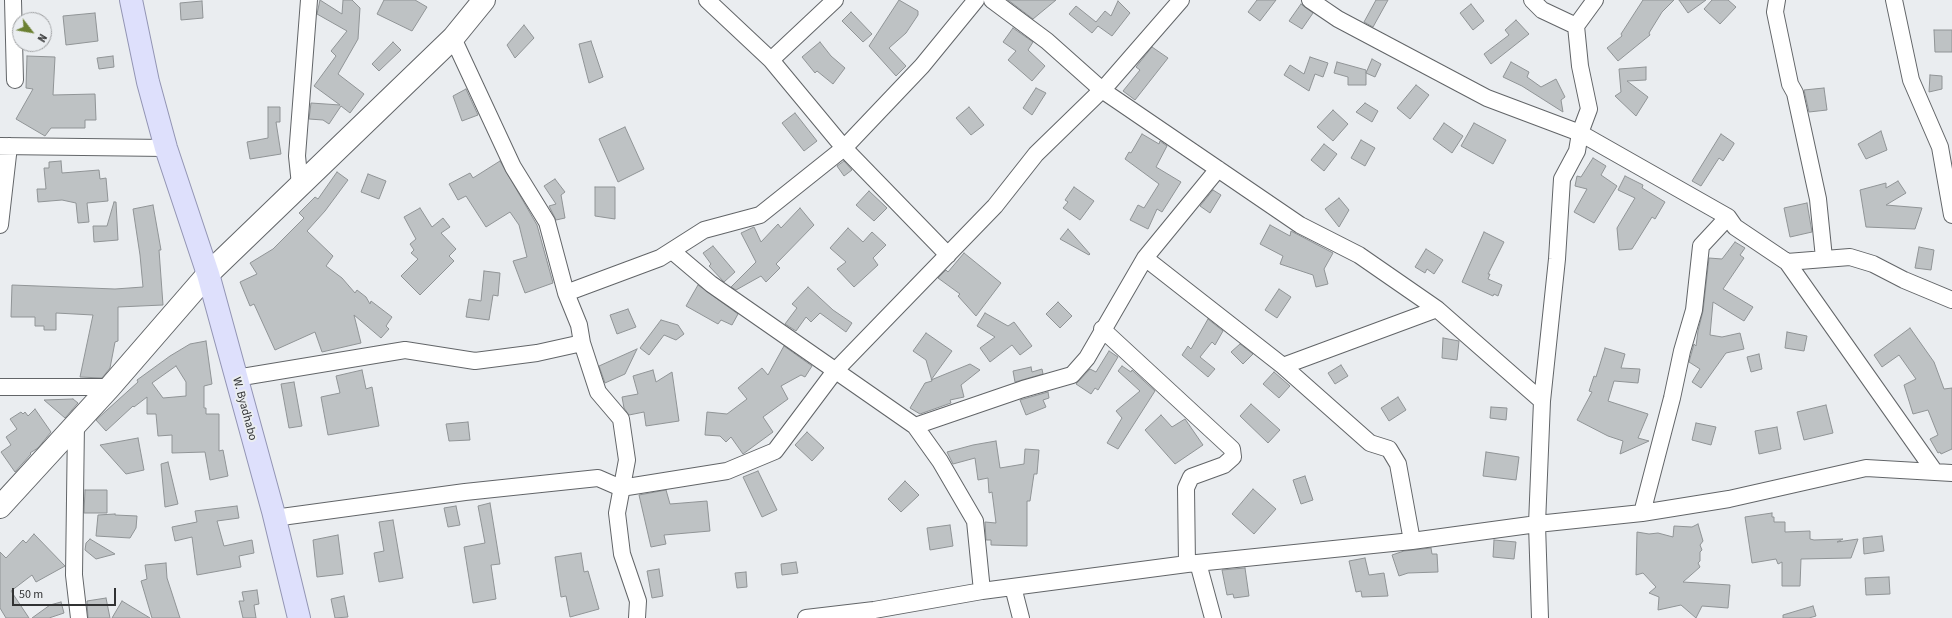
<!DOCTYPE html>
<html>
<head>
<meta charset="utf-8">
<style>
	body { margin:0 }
	#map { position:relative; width:1952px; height:618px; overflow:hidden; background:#eaedf0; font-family:"Source Sans 3",sans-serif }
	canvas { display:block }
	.north { position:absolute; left:12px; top:12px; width:40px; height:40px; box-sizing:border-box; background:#eaedf0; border:1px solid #a0a2a4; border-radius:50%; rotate:121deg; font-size:11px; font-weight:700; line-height:16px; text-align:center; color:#313233 }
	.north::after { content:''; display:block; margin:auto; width:14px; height:18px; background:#6b8031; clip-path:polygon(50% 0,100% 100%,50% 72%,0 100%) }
	.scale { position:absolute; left:12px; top:588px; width:104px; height:18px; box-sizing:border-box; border:2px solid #313233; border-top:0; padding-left:5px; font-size:12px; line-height:14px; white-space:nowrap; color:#313233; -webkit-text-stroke:3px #eaedf0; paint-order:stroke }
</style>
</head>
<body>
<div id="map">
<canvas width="1952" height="618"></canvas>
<div class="north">N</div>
<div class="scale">50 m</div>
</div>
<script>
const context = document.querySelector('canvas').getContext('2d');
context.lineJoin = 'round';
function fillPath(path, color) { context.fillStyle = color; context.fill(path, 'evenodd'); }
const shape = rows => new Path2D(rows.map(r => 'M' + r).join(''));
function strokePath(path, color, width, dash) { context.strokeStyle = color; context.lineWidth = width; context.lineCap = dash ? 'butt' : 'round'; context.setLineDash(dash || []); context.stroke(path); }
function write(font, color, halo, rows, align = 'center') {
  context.font = font + ' "Source Sans 3",sans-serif'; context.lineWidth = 4; context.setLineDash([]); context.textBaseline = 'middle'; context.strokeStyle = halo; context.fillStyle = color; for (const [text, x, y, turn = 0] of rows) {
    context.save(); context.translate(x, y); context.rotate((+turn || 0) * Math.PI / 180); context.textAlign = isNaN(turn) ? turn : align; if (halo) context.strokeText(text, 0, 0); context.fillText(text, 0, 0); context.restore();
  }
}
const building = shape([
	[320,0,342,14,343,0,352,0,360,8,358,39,338,74,364,94,350,113,341,106,329,124,323,120,309,119,311,103,340,105,314,86,336,56,331,51,347,31,317,14,320,0],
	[384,0,415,0,427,7,412,31,377,14,384,0],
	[899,0,918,11,918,15,906,33,889,48,906,66,896,76,869,46,899,0],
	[1008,0,1056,0,1033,19,1008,0],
	[1257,0,1276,0,1260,21,1248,12,1257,0],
	[1376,0,1388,0,1373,27,1364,22,1376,0],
	[1643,0,1674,0,1662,12,1649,33,1650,35,1618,61,1607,48,1622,36,1621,34,1643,0],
	[1679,0,1706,0,1688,13,1679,0],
	[1712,0,1728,0,1736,7,1720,24,1704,9,1712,0],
	[202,1,203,18,181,20,180,3,202,1],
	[1118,1,1130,13,1112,36,1098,26,1092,33,1069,14,1076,6,1096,22,1105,11,1111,16,1118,1],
	[1301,4,1313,13,1302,29,1289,21,1301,4],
	[1471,4,1484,21,1473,30,1460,13,1471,4],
	[851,12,872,34,863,42,842,21,851,12],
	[95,13,98,41,66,45,63,16,95,13],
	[1516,20,1529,34,1491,64,1484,54,1509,35,1505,30,1516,20],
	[524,25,534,38,515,58,507,45,524,25],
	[1013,28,1033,42,1028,50,1045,66,1032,81,1008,60,1016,51,1003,42,1013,28],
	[1934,30,1952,30,1952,52,1935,52,1934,30],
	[591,41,603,77,589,83,579,44,591,41],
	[393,42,401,50,379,71,372,64,393,42],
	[820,42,831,56,845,68,833,84,817,71,815,73,802,57,820,42],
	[1152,47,1168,58,1135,100,1123,91,1140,70,1136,67,1152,47],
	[27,56,55,57,53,95,95,94,96,120,85,120,85,128,51,128,45,136,16,119,33,89,26,88,27,56],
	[113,56,114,67,99,69,97,58,113,56],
	[1310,57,1328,63,1323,77,1315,74,1309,91,1284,75,1290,65,1304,74,1310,57],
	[1372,59,1381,64,1375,77,1366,73,1372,59],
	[1337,62,1366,70,1366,85,1348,85,1348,77,1334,73,1337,62],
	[1511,62,1529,72,1527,77,1541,87,1556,79,1565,97,1561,100,1563,112,1522,86,1503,77,1511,62],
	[1646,67,1646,80,1627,81,1648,97,1636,116,1615,96,1621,92,1619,69,1646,67],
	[1930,75,1942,76,1942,89,1929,92,1930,75],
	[1416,85,1429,95,1410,119,1397,108,1416,85],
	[1036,88,1046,93,1032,115,1023,108,1036,88],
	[1824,88,1827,110,1809,112,1804,90,1824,88],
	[466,89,478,115,462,121,453,96,466,89],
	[1365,103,1378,111,1372,122,1356,112,1365,103],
	[268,107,280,107,280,122,276,122,281,154,250,159,247,142,268,138,268,107],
	[969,107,984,125,971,135,956,118,969,107],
	[1333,110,1348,124,1333,141,1317,127,1333,110],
	[795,113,817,141,804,151,782,123,795,113],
	[1444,123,1463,136,1452,153,1433,139,1444,123],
	[1474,123,1506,140,1493,164,1461,146,1474,123],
	[625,127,644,169,618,182,599,139,625,127],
	[1881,131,1887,150,1866,159,1858,144,1881,131],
	[1142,134,1159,144,1160,141,1167,146,1156,167,1181,182,1162,212,1157,209,1148,229,1130,220,1138,205,1144,208,1159,184,1125,159,1129,152,1131,153,1142,134],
	[1721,134,1734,143,1734,144,1723,161,1719,158,1701,186,1692,181,1721,134],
	[1361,140,1375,148,1365,166,1351,158,1361,140],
	[1324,144,1337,154,1324,171,1311,160,1324,144],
	[1593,158,1606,166,1601,175,1617,186,1594,223,1574,212,1587,189,1575,186,1577,176,1581,177,1593,158],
	[61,161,62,173,99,170,100,179,106,178,108,201,87,203,89,222,78,223,76,203,62,200,38,202,37,189,46,189,44,168,49,168,49,162,61,161],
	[500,161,537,225,553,283,525,293,513,261,527,257,519,225,510,212,486,227,466,196,458,200,449,184,470,173,473,178,500,161],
	[844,161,852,170,844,176,837,166,844,161],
	[337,172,348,180,325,211,307,231,333,256,326,266,342,278,355,293,357,290,366,297,370,304,371,301,392,317,386,326,389,329,381,338,354,315,361,343,322,352,315,332,275,350,254,304,250,306,240,282,257,274,250,263,273,249,304,218,299,213,315,197,318,199,337,172],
	[368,174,386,181,379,199,361,192,368,174],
	[1625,176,1643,185,1642,188,1665,202,1655,219,1652,217,1632,249,1619,250,1617,228,1635,198,1618,190,1625,176],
	[555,179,565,192,561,195,565,218,556,220,549,206,556,204,544,186,555,179],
	[1898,181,1906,193,1886,205,1922,208,1915,229,1866,227,1860,190,1886,183,1886,188,1898,181],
	[595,187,615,187,615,219,595,216,595,187],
	[1074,187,1094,201,1080,220,1063,208,1068,202,1065,200,1074,187],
	[1213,190,1221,195,1210,213,1200,206,1213,190],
	[869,191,887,208,874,221,856,205,869,191],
	[1339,198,1349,210,1339,227,1325,209,1339,198],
	[114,202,116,202,118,240,94,242,93,226,107,226,114,202],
	[1807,203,1812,232,1790,237,1784,208,1807,203],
	[153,205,161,250,159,250,163,305,118,307,118,341,115,342,110,368,102,378,80,377,93,315,56,313,56,330,44,330,44,326,35,326,35,317,11,317,12,285,115,289,143,287,140,255,133,209,153,205],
	[420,208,432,227,443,218,450,227,441,233,456,249,449,256,454,261,420,295,401,276,418,259,411,253,414,250,410,244,416,239,404,217,420,208],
	[800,208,814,225,776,264,780,268,766,282,761,276,736,290,731,287,756,262,741,233,754,227,761,242,778,224,781,228,800,208],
	[1270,225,1290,236,1291,231,1333,253,1324,269,1328,284,1316,287,1313,275,1280,264,1283,256,1260,244,1270,225],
	[848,228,863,242,872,232,886,245,873,258,878,265,854,287,837,269,846,262,830,248,848,228],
	[1068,229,1090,254,1089,255,1060,239,1068,229],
	[1484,232,1504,242,1488,274,1490,274,1488,279,1502,285,1498,296,1494,294,1493,296,1462,282,1484,232],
	[1735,242,1745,248,1740,255,1744,258,1723,289,1753,307,1744,321,1713,302,1710,335,1722,337,1740,333,1744,349,1726,353,1701,388,1692,382,1700,369,1689,362,1694,344,1696,346,1698,331,1703,311,1709,258,1722,259,1735,242],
	[713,246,735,272,724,282,709,266,711,264,703,253,713,246],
	[1919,247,1934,250,1931,270,1915,268,1919,247],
	[1426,249,1443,260,1434,274,1427,269,1425,273,1415,267,1426,249],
	[964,253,1001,283,976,316,958,296,960,294,938,278,946,270,948,272,964,253],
	[484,271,500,273,498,296,493,295,489,320,466,317,469,299,481,301,484,271],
	[698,285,738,314,732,325,721,320,718,324,686,306,698,285],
	[808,287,833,310,852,323,846,332,820,313,811,322,806,317,796,331,785,324,797,308,792,304,808,287],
	[1279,289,1291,297,1277,318,1265,310,1279,289],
	[1058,302,1072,316,1060,328,1046,314,1058,302],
	[628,309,636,327,617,334,610,315,628,309],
	[985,313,1008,326,1014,322,1032,346,1020,355,1012,345,990,362,980,348,995,337,977,326,985,313],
	[1208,319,1223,331,1215,345,1212,342,1200,357,1215,369,1208,377,1182,355,1188,346,1191,349,1208,319],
	[661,320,678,325,684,334,676,340,664,335,649,355,640,348,661,320],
	[1910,328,1934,362,1944,389,1952,388,1952,449,1941,454,1940,452,1938,453,1930,439,1938,435,1928,410,1913,414,1904,385,1916,379,1899,355,1882,367,1874,355,1910,328],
	[1787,332,1807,336,1804,351,1785,348,1787,332],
	[926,333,952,351,931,380,970,364,980,370,961,385,964,397,950,400,951,403,920,414,910,408,925,383,932,381,926,360,913,351,926,333],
	[1443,338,1459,341,1457,360,1442,358,1443,338],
	[206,341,212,384,204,386,204,408,206,408,206,414,219,414,219,451,223,450,228,476,210,480,205,452,172,453,172,435,158,436,156,414,147,414,147,397,134,407,133,406,106,431,96,420,138,382,137,380,170,356,190,344,206,341],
	[176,366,186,382,186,396,163,398,152,383,176,366],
	[1240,344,1253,354,1243,364,1231,352,1240,344],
	[784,346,812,366,805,377,801,375,781,386,788,399,763,417,773,432,743,454,731,437,726,442,720,436,705,435,707,412,727,414,747,399,738,388,762,368,768,375,784,346],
	[1605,348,1625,354,1621,368,1640,369,1638,383,1614,381,1608,401,1648,414,1638,438,1649,441,1620,454,1623,441,1608,436,1577,420,1592,392,1589,391,1594,376,1596,377,1605,348],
	[637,349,625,374,605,383,599,366,637,349],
	[1109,351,1118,357,1098,390,1095,388,1091,394,1076,384,1090,369,1096,372,1109,351],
	[1759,354,1762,369,1751,372,1747,357,1759,354],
	[1341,365,1348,376,1335,384,1328,373,1341,365],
	[1122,366,1131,372,1132,370,1155,391,1118,449,1107,443,1122,418,1116,411,1140,391,1118,371,1122,366],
	[1031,367,1032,372,1042,369,1043,374,1015,382,1013,371,1031,367],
	[362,370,366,389,372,387,379,426,328,435,321,397,340,393,336,376,362,370],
	[653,370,656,382,672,372,679,421,646,426,644,412,629,415,624,408,622,397,638,394,633,376,653,370],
	[1274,372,1290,386,1279,398,1263,384,1274,372],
	[294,382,302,426,289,428,281,384,294,382],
	[1048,392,1049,398,1043,400,1046,407,1026,415,1020,400,1048,392],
	[1398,397,1406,410,1389,421,1381,408,1398,397],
	[73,399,78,403,65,418,44,400,73,399],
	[1251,404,1280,430,1268,443,1240,416,1251,404],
	[1826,405,1833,433,1804,440,1797,412,1826,405],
	[1491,407,1507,408,1506,420,1490,418,1491,407],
	[35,409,51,432,38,448,30,453,31,454,15,472,1,452,11,445,6,437,17,429,10,419,21,412,23,414,25,412,28,416,35,409],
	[1161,415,1172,427,1185,419,1203,445,1175,464,1145,430,1161,415],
	[468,422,470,440,449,441,446,424,468,422],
	[1696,423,1716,427,1711,445,1692,440,1696,423],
	[1777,427,1781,449,1759,454,1755,431,1777,427],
	[807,432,824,448,812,461,795,445,807,432],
	[138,438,144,470,126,474,100,445,138,438],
	[996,441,1000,468,1024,464,1025,449,1039,450,1037,474,1034,474,1030,501,1027,501,1027,546,991,545,991,540,986,540,985,522,996,523,992,492,989,493,988,478,978,480,975,458,953,464,947,452,973,445,996,441],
	[1486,452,1519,457,1516,480,1483,476,1486,452],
	[168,462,178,504,165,507,161,464,168,462],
	[758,471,777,510,762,517,743,477,758,471],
	[1305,476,1313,500,1301,504,1293,480,1305,476],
	[905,481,919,495,901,512,888,499,905,481],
	[1253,489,1276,509,1254,534,1232,514,1253,489],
	[85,490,107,490,107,513,84,513,85,490],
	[666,490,670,504,707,501,710,531,664,535,666,544,651,547,639,495,666,490],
	[490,503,500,564,491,565,496,599,473,603,464,547,485,543,478,506,490,503],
	[237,506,239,518,217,521,224,546,252,540,254,553,239,556,241,567,197,575,192,537,175,541,172,527,197,522,195,511,237,506],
	[456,506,460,525,448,527,444,508,456,506],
	[1772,513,1772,517,1774,517,1774,522,1785,522,1785,532,1810,531,1810,539,1814,540,1843,539,1837,542,1858,539,1851,558,1801,559,1800,586,1782,586,1782,562,1778,564,1776,559,1752,563,1745,517,1772,513],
	[115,514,115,515,137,516,136,528,130,538,96,536,98,515,115,514],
	[393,520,403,578,379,582,374,553,384,551,379,522,393,520],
	[1698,524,1703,541,1700,545,1702,550,1700,552,1700,561,1698,563,1700,567,1683,582,1730,585,1728,608,1702,606,1696,618,1681,605,1658,610,1659,597,1649,593,1656,587,1643,573,1636,575,1637,532,1649,534,1658,533,1673,537,1674,526,1692,527,1698,524],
	[950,525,953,546,930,550,927,528,950,525],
	[34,534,65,566,36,582,32,575,11,591,29,618,6,618,0,608,0,552,6,558,23,540,26,543,34,534],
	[338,535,343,574,317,577,313,540,338,535],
	[1882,536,1884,551,1864,554,1863,538,1882,536],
	[90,539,115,554,96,559,85,550,86,543,90,539],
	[1494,540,1516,542,1514,559,1493,557,1494,540],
	[1431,548,1432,554,1437,554,1438,572,1408,573,1399,576,1392,555,1404,551,1431,548],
	[581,553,584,572,588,571,599,609,570,617,566,596,561,597,555,557,581,553],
	[1365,558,1369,575,1384,573,1388,596,1362,597,1361,591,1356,592,1349,561,1365,558],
	[796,562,798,573,782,575,781,564,796,562],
	[166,563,167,578,180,618,152,618,141,581,147,579,145,565,166,563],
	[1245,568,1249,596,1234,598,1233,594,1227,595,1222,570,1245,568],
	[659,569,663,596,652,598,647,571,659,569],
	[746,572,747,587,737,588,735,573,746,572],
	[1889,577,1890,594,1866,595,1865,578,1889,577],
	[257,590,259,604,254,605,256,618,243,618,239,601,244,601,242,592,257,590],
	[344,596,348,617,335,618,331,599,344,596],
	[106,598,110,618,88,618,87,601,106,598],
	[122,601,150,618,112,618,122,601],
	[61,602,64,613,49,618,32,618,50,605,61,602],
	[1813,606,1816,616,1809,618,1783,618,1783,615,1813,606]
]);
fillPath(building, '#bec2c4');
strokePath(building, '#909496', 1);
const street = shape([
	[13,0,15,80],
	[707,0,771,60,844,148,948,255],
	[992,0,1047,41,1102,90,1300,225,1359,255,1437,309,1542,401],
	[1310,0,1338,19,1487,98,1580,133,1728,217,1735,227,1787,262,1850,257,1873,264,1904,280,1952,300],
	[1532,0,1542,10,1576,26],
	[1777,0,1775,12,1790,84,1795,93,1818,199,1824,258],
	[1894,0,1911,80,1940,147,1952,215],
	[453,38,513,167,547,222,566,293,579,325,582,343,598,392,621,419,627,460,617,513,622,554,638,601,637,618],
	[771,60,835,0],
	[0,146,166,148],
	[300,185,297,156,309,0],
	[0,225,9,146],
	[672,251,711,284,915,426,1023,389,1072,375,1087,358,1145,258,1218,169],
	[1145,258,1283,366,1370,443,1389,449,1398,464,1412,541],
	[1787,262,1935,472],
	[566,293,660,258,704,230,760,215,844,148,922,66,976,0],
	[1102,329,1232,449,1233,457,1224,465,1191,477,1186,488,1187,564],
	[1283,366,1437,309],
	[236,378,405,350,475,361,537,353,582,343],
	[0,387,110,387],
	[76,423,74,575,79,618],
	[915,426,940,461,975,521,982,591],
	[1642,513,1729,499,1866,468,1952,473],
	[274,518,465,492,598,478,621,488,727,471,775,451,835,371,995,206,1036,154,1107,85,1181,0],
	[1198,563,1213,618],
	[1013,587,1021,618],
	[806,618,874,610,982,591,1187,564,1412,541,1537,524,1642,513,1672,398,1682,351,1694,310,1701,246,1728,217],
	[1540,618,1537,524,1542,401,1557,259,1562,179,1577,151,1580,133,1589,109,1580,66,1576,26,1595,0]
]);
const secondary = shape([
	[0,507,110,387,208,274,453,38,484,0]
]);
const primary = shape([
	[131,0,148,82,166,148,208,274,273,511,299,618]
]);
strokePath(street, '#626568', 18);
strokePath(secondary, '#626568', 24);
strokePath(primary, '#9395b4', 24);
strokePath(street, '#fff', 16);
strokePath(secondary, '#fff', 22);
strokePath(primary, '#dee0fc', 22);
write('12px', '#313233', '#eaedf0', [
	["W. Byadhabo",244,409,75]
]);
</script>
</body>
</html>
